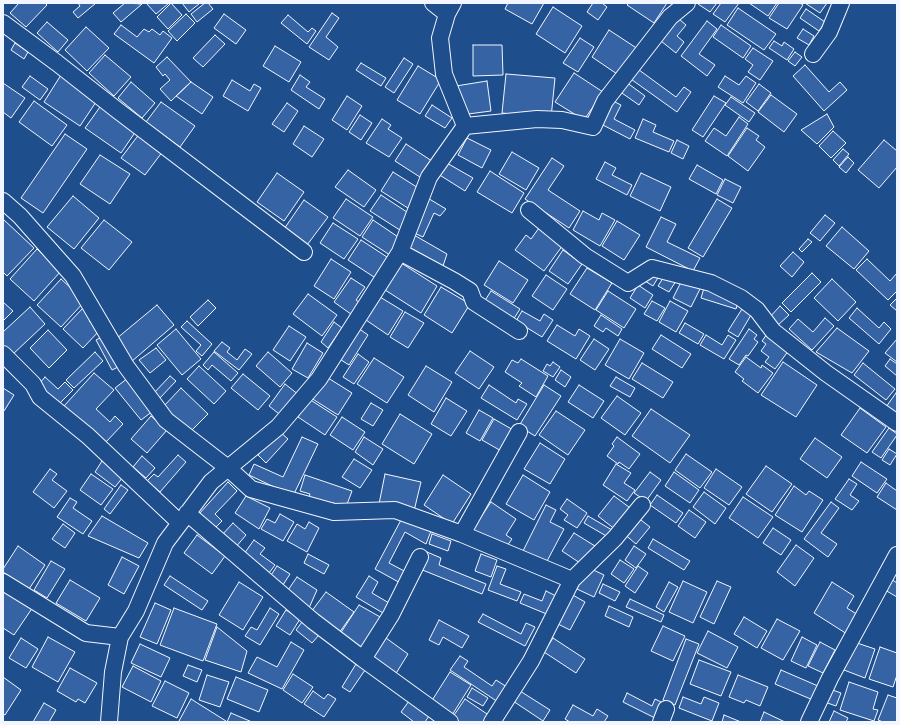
<!DOCTYPE html>
<html>
<head>
<meta charset="utf-8">
<style>
	body { margin:0 }
	#map { position:relative; width:900px; height:725px; overflow:hidden; background:#1f4e8c; font-family:"DM Sans",sans-serif }
	canvas { display:block }
	.frame { position:absolute; inset:0; border:4px solid #f2f6ff; pointer-events:none }
</style>
</head>
<body>
<div id="map">
<canvas width="900" height="725"></canvas>
<div class="frame"></div>
</div>
<script>
const context = document.querySelector('canvas').getContext('2d');
context.lineJoin = 'round';
function fillPath(path, color) { context.fillStyle = color; context.fill(path, 'evenodd'); }
const shape = rows => new Path2D(rows.map(r => 'M' + r).join(''));
function strokePath(path, color, width, dash) { context.strokeStyle = color; context.lineWidth = width; context.lineCap = dash ? 'butt' : 'round'; context.setLineDash(dash || []); context.stroke(path); }
const building = shape([
	[19,3,45,3,47,5,26,27,10,13,19,3],
	[78,3,96,3,78,18,73,12,80,6,78,3],
	[125,3,142,4,121,22,113,13,125,3],
	[146,3,169,3,156,14,146,3],
	[171,3,182,15,168,29,157,17,171,3],
	[182,3,200,3,189,12,182,3],
	[205,3,208,3,213,9,197,22,191,14,205,3],
	[508,3,544,3,532,24,505,9,508,3],
	[593,3,602,3,607,7,598,20,587,12,593,3],
	[629,3,667,3,654,23,627,5,629,3],
	[699,3,717,3,710,12,698,4,699,3],
	[721,3,739,3,725,22,713,14,721,3],
	[749,3,777,3,768,16,749,3],
	[779,3,800,3,803,5,787,29,769,18,779,3],
	[805,3,827,3,820,13,805,3],
	[553,7,582,26,565,53,536,34,553,7],
	[738,8,776,34,764,50,727,25,738,8],
	[806,9,825,22,819,31,800,18,806,9],
	[332,13,339,18,326,37,338,47,329,60,309,47,332,13],
	[186,14,195,23,177,41,168,31,186,14],
	[224,14,246,30,236,44,214,28,224,14],
	[288,15,308,32,312,28,316,31,307,44,281,23,288,15],
	[679,19,686,25,677,36,684,42,676,53,661,41,679,19],
	[707,21,717,29,699,54,715,65,707,76,681,56,707,21],
	[47,22,68,40,58,52,37,33,47,22],
	[121,25,137,37,144,29,149,32,152,29,160,35,163,31,172,38,154,63,114,34,121,25],
	[721,25,751,46,743,58,713,37,721,25],
	[86,27,109,48,87,71,65,50,86,27],
	[803,29,814,36,809,45,797,38,803,29],
	[609,30,638,49,620,76,592,57,609,30],
	[215,35,225,44,203,67,193,58,215,35],
	[580,38,594,47,578,72,563,63,580,38],
	[774,41,782,46,784,42,794,49,787,60,769,48,774,41],
	[15,43,28,52,24,59,11,50,15,43],
	[473,45,502,45,503,75,473,76,473,45],
	[275,46,301,62,289,82,263,66,275,46],
	[753,48,773,61,760,80,748,72,753,65,745,59,753,48],
	[795,52,802,57,795,66,788,61,795,52],
	[105,55,131,77,114,96,89,73,105,55],
	[167,57,191,82,171,101,160,89,170,80,165,74,163,76,156,67,167,57],
	[404,58,413,64,394,93,385,87,404,58],
	[361,63,386,78,381,86,356,70,361,63],
	[805,65,829,92,840,82,847,90,824,111,793,76,805,65],
	[418,66,441,80,420,114,397,100,418,66],
	[635,67,676,97,684,87,691,92,677,112,628,77,635,67],
	[574,73,603,92,584,120,555,102,574,73],
	[506,74,555,78,551,118,502,113,506,74],
	[61,75,98,99,80,126,44,102,61,75],
	[300,75,310,82,306,87,325,99,319,109,291,90,300,75],
	[30,76,48,89,40,100,22,87,30,76],
	[725,76,739,85,746,76,756,83,743,103,718,87,725,76],
	[232,80,250,91,254,84,261,88,248,111,223,96,232,80],
	[487,81,491,111,468,114,456,86,487,81],
	[131,82,155,103,142,118,118,98,131,82],
	[191,82,213,97,202,114,176,96,191,82],
	[626,82,645,96,639,105,619,91,626,82],
	[3,83,25,98,11,118,3,112,3,83],
	[759,84,771,93,758,111,746,102,759,84],
	[771,95,797,114,784,132,758,112,771,95],
	[347,96,362,106,347,130,332,120,347,96],
	[714,96,726,103,703,137,692,130,714,96],
	[731,97,755,113,749,122,725,105,731,97],
	[611,100,621,105,614,119,635,130,630,139,599,123,611,100],
	[34,101,67,125,52,146,19,122,34,101],
	[161,102,195,126,180,147,146,122,161,102],
	[287,103,298,111,284,132,272,124,287,103],
	[432,105,452,118,445,128,425,116,432,105],
	[100,107,136,131,121,153,85,128,100,107],
	[827,114,834,127,817,144,801,130,827,114],
	[360,115,372,123,361,140,349,132,360,115],
	[739,117,748,124,727,156,705,141,714,128,726,136,739,117],
	[382,119,391,125,388,129,402,138,389,157,366,143,382,119],
	[643,119,656,125,653,132,674,141,669,152,635,138,643,119],
	[304,126,324,139,312,157,293,144,304,126],
	[747,128,759,136,756,140,765,147,748,171,728,156,747,128],
	[833,131,846,143,831,158,819,146,833,131],
	[140,133,163,151,145,175,121,158,140,133],
	[65,134,87,149,43,213,21,198,65,134],
	[467,138,491,150,482,168,458,155,467,138],
	[677,140,689,146,683,159,671,153,677,140],
	[884,140,897,151,897,167,879,188,858,170,884,140],
	[406,144,435,163,423,179,395,161,406,144],
	[843,149,849,154,839,166,833,160,843,149],
	[512,152,539,168,526,190,499,174,512,152],
	[100,155,130,174,110,204,80,184,100,155],
	[848,157,854,163,846,173,839,167,848,157],
	[552,158,564,166,548,190,580,211,569,228,525,199,552,158],
	[445,162,473,178,465,191,438,174,445,162],
	[605,162,616,168,612,175,632,185,627,195,596,179,605,162],
	[697,165,723,180,716,194,689,179,697,165],
	[348,170,376,190,364,207,335,187,348,170],
	[490,171,524,193,512,213,477,192,490,171],
	[393,172,423,191,411,210,381,191,393,172],
	[277,173,304,192,284,221,257,202,277,173],
	[641,173,671,187,660,211,630,196,641,173],
	[725,179,741,187,733,203,717,195,725,179],
	[381,195,413,216,403,232,370,211,381,195],
	[73,196,99,218,74,249,47,227,73,196],
	[426,197,446,209,440,216,434,213,423,237,412,232,426,197],
	[346,199,373,217,360,236,333,218,346,199],
	[717,199,732,208,703,257,688,248,717,199],
	[304,200,328,217,307,245,284,229,304,200],
	[583,211,599,220,602,213,615,220,600,246,573,230,583,211],
	[825,215,835,223,820,241,810,233,825,215],
	[661,217,676,224,667,242,700,258,693,271,646,247,661,217],
	[3,219,34,248,7,276,3,272,3,219],
	[104,220,132,242,109,270,81,248,104,220],
	[373,220,404,241,393,257,362,237,373,220],
	[617,221,640,235,624,260,602,246,617,221],
	[333,223,358,239,344,259,320,243,333,223],
	[842,227,869,251,854,269,826,246,842,227],
	[539,228,563,245,544,271,515,250,526,235,531,239,539,228],
	[414,235,447,254,443,266,407,246,414,235],
	[808,239,812,242,802,252,799,249,808,239],
	[361,240,390,259,377,279,348,260,361,240],
	[37,249,61,271,34,301,10,279,37,249],
	[563,250,582,264,568,284,549,271,563,250],
	[793,252,804,262,792,277,780,266,793,252],
	[331,259,351,272,334,299,314,286,331,259],
	[867,259,890,281,897,273,897,291,888,300,856,270,867,259],
	[398,261,437,286,421,313,382,288,398,261],
	[499,261,528,280,513,303,484,285,499,261],
	[587,268,612,283,595,310,570,294,587,268],
	[651,271,659,276,653,286,645,281,651,271],
	[812,273,821,282,791,312,782,303,812,273],
	[546,275,567,289,553,310,532,296,546,275],
	[665,275,676,281,669,292,658,286,665,275],
	[351,278,365,287,356,300,363,305,355,317,334,302,351,278],
	[683,278,701,287,691,307,673,298,683,278],
	[61,279,85,301,61,327,37,305,61,279],
	[832,279,856,302,838,321,814,298,832,279],
	[638,285,653,295,645,308,630,298,638,285],
	[441,287,470,304,452,333,424,315,441,287],
	[704,288,739,299,736,309,701,298,704,288],
	[491,291,520,309,513,320,484,302,491,291],
	[608,291,636,309,624,328,596,310,608,291],
	[308,294,337,315,322,336,293,314,308,294],
	[380,297,403,311,388,335,366,320,380,297],
	[897,298,897,311,890,305,897,298],
	[208,300,216,308,198,326,190,317,208,300],
	[652,301,665,308,657,321,644,314,652,301],
	[670,301,688,311,676,332,659,322,670,301],
	[3,302,13,311,3,321,3,302],
	[157,305,174,325,131,362,116,339,157,305],
	[780,306,789,315,777,326,769,318,780,306],
	[30,307,45,324,12,355,3,346,3,332,30,307],
	[84,307,94,316,89,321,99,331,83,348,63,329,84,307],
	[857,308,879,328,884,322,891,329,879,344,849,318,857,308],
	[742,309,751,315,738,337,728,331,742,309],
	[522,311,540,321,544,314,553,320,542,337,516,321,522,311],
	[405,312,424,323,408,348,390,337,405,312],
	[601,315,622,329,618,336,606,328,603,332,594,326,601,315],
	[825,318,834,326,812,350,789,329,798,319,813,332,825,318],
	[187,321,212,344,202,356,196,351,201,345,181,327,187,321],
	[334,322,342,328,328,348,321,342,334,322],
	[685,323,704,334,698,344,679,333,685,323],
	[557,325,575,336,579,329,590,336,576,359,547,341,557,325],
	[289,326,306,337,290,361,273,350,289,326],
	[358,328,368,335,349,365,338,358,358,328],
	[837,328,869,351,852,373,816,352,837,328],
	[176,329,201,359,182,375,157,345,176,329],
	[749,329,757,335,754,339,758,342,748,356,746,355,739,365,729,359,749,329],
	[48,330,67,350,49,368,30,348,48,330],
	[767,334,789,350,775,369,765,362,769,357,761,351,766,344,762,341,767,334],
	[661,335,691,354,682,368,652,349,661,335],
	[706,335,722,345,728,335,736,340,724,359,700,345,706,335],
	[104,336,120,366,112,370,96,340,104,336],
	[594,339,609,349,595,370,580,360,594,339],
	[620,339,644,353,629,379,605,365,620,339],
	[897,339,897,362,885,353,897,339],
	[222,342,230,348,227,352,237,360,245,349,252,354,239,370,214,351,222,342],
	[307,343,323,353,308,378,292,369,307,343],
	[156,348,166,360,150,373,139,360,156,348],
	[470,351,494,367,479,389,455,373,470,351],
	[95,352,103,361,74,388,66,380,95,352],
	[214,352,238,373,231,381,212,365,208,370,203,365,214,352],
	[268,352,292,373,280,387,256,366,268,352],
	[358,354,369,362,354,384,343,377,358,354],
	[746,357,761,368,762,365,773,373,758,393,742,381,744,379,735,372,746,357],
	[374,358,404,377,387,403,357,384,374,358],
	[521,359,548,376,536,397,519,386,522,383,505,372,512,360,518,363,521,359],
	[890,359,897,364,897,376,885,366,890,359],
	[553,362,560,367,553,377,543,371,547,364,550,366,553,362],
	[783,362,817,385,796,417,761,395,783,362],
	[642,363,673,382,663,398,632,379,642,363],
	[863,363,895,389,886,400,854,375,863,363],
	[199,366,226,391,214,404,187,379,199,366],
	[426,366,452,382,434,412,408,395,426,366],
	[561,370,571,377,565,387,555,380,561,370],
	[94,373,114,390,96,409,110,422,115,416,123,424,105,443,64,406,94,373],
	[243,374,270,396,258,410,231,388,243,374],
	[170,376,176,381,159,399,153,394,170,376],
	[325,376,352,393,338,415,311,398,325,376],
	[45,377,58,389,65,382,73,390,59,404,39,384,45,377],
	[616,377,635,388,630,397,610,386,616,377],
	[128,378,153,411,141,420,115,388,128,378],
	[285,384,299,395,283,417,269,406,285,384],
	[489,385,516,403,518,399,527,404,517,420,481,398,489,385],
	[544,385,561,396,535,436,519,426,544,385],
	[579,385,604,401,593,418,568,402,579,385],
	[3,388,14,395,4,411,3,410,3,388],
	[181,388,208,414,190,432,163,407,181,388],
	[896,393,897,394,897,415,886,407,896,393],
	[617,396,641,413,625,435,601,418,617,396],
	[446,398,467,411,451,436,431,424,446,398],
	[309,399,337,417,325,435,298,417,309,399],
	[371,403,383,410,373,426,361,419,371,403],
	[860,408,886,427,867,453,841,435,860,408],
	[651,409,690,435,670,463,632,436,651,409],
	[479,410,493,418,480,441,466,433,479,410],
	[556,411,585,430,568,455,539,435,556,411],
	[400,414,432,434,414,464,382,444,400,414],
	[151,416,167,430,147,453,131,439,151,416],
	[342,417,365,432,353,450,330,435,342,417],
	[494,419,515,431,503,452,482,440,494,419],
	[889,428,897,434,897,435,881,458,872,452,889,428],
	[279,431,288,439,266,463,258,455,279,431],
	[302,437,318,444,293,496,249,475,254,464,283,477,302,437],
	[364,437,383,449,373,465,355,452,364,437],
	[617,437,640,454,629,469,619,462,618,464,607,456,614,446,612,444,617,437],
	[815,438,842,457,827,478,800,459,815,438],
	[540,443,565,459,550,484,524,469,540,443],
	[889,449,897,454,890,465,882,460,889,449],
	[686,454,712,472,700,488,675,470,686,454],
	[178,455,186,462,160,492,147,481,154,474,158,477,178,455],
	[142,456,155,468,146,478,133,467,142,456],
	[354,459,372,470,360,488,342,477,354,459],
	[102,461,123,477,115,487,95,472,102,461],
	[861,462,887,479,877,493,852,476,861,462],
	[616,464,631,473,624,483,635,490,627,501,603,485,616,464],
	[766,466,792,484,772,512,746,494,766,466],
	[50,469,57,474,52,480,67,491,54,508,33,492,50,469],
	[716,469,742,487,729,505,704,488,716,469],
	[650,472,661,480,646,501,634,493,650,472],
	[674,472,699,490,690,503,665,486,674,472],
	[91,474,113,489,101,505,80,490,91,474],
	[385,474,421,482,414,511,379,504,385,474],
	[305,475,352,491,346,507,333,503,331,509,308,501,310,494,300,491,305,475],
	[443,475,471,494,452,524,424,505,443,475],
	[523,475,550,492,534,520,506,504,523,475],
	[849,479,857,484,850,495,859,501,852,510,835,499,849,479],
	[228,482,237,491,215,514,222,521,214,529,199,514,228,482],
	[886,483,897,491,897,510,877,497,886,483],
	[121,485,128,490,110,514,104,509,121,485],
	[794,486,806,495,809,491,823,500,802,532,775,515,794,486],
	[704,492,726,508,715,524,693,507,704,492],
	[657,495,683,513,676,523,650,505,657,495],
	[246,496,270,508,259,529,235,513,246,496],
	[614,496,633,510,616,530,598,516,614,496],
	[743,497,773,517,758,538,729,518,743,497],
	[70,498,77,502,73,508,92,521,83,534,57,517,70,498],
	[567,499,587,513,577,528,564,520,568,515,560,509,567,499],
	[491,502,516,519,506,535,512,539,504,550,473,529,491,502],
	[831,502,839,508,821,533,837,544,828,557,804,539,831,502],
	[546,505,556,510,550,522,564,529,546,563,523,551,546,505],
	[689,510,706,522,695,538,678,526,689,510],
	[280,514,294,522,283,541,261,529,267,519,275,523,280,514],
	[102,516,148,543,139,558,88,536,102,516],
	[588,516,612,530,608,537,584,523,588,516],
	[637,517,650,527,636,544,623,533,637,517],
	[401,520,431,531,426,544,405,532,389,563,410,574,404,585,375,569,401,520],
	[309,522,319,528,307,552,287,541,297,524,305,529,309,522],
	[233,523,246,535,235,548,221,536,233,523],
	[63,524,75,533,65,548,52,539,63,524],
	[773,528,791,540,781,555,763,543,773,528],
	[574,533,595,546,583,565,562,551,574,533],
	[432,534,451,541,448,551,429,544,432,534],
	[197,535,225,556,212,574,184,553,197,535],
	[653,539,690,561,684,570,648,548,653,539],
	[254,540,265,548,260,554,275,565,266,577,241,558,254,540],
	[796,545,814,558,795,586,777,572,796,545],
	[18,546,45,565,29,589,3,572,3,569,18,546],
	[634,546,646,554,636,568,625,560,634,546],
	[427,552,441,558,439,565,486,584,482,594,420,569,427,552],
	[308,554,329,565,324,574,304,563,308,554],
	[481,554,497,560,491,577,475,571,481,554],
	[122,557,139,566,124,594,108,585,122,557],
	[620,560,634,569,624,583,611,574,620,560],
	[51,561,65,569,47,598,34,590,51,561],
	[277,566,290,574,281,588,268,580,277,566],
	[497,566,506,569,500,584,521,592,517,601,488,590,497,566],
	[638,566,648,573,635,593,625,586,638,566],
	[587,567,604,575,594,597,577,589,587,567],
	[170,576,208,601,202,610,164,585,170,576],
	[369,576,378,582,372,593,389,603,383,613,356,597,369,576],
	[297,577,317,590,309,608,286,593,297,577],
	[891,579,897,583,897,597,885,590,891,579],
	[70,580,100,598,86,621,56,603,70,580],
	[683,581,707,592,693,623,669,612,683,581],
	[717,581,731,587,714,624,700,617,717,581],
	[239,582,263,597,243,630,219,615,239,582],
	[669,582,678,587,664,612,656,607,669,582],
	[832,582,854,596,847,608,858,615,847,634,814,613,832,582],
	[603,584,620,592,615,601,599,593,603,584],
	[3,588,33,607,14,635,3,628,3,588],
	[546,591,556,596,549,615,520,603,524,594,542,601,546,591],
	[326,592,354,612,339,633,311,612,326,592],
	[571,594,585,602,570,630,556,623,571,594],
	[630,599,664,615,661,622,626,607,630,599],
	[155,603,171,610,157,644,140,637,155,603],
	[359,605,382,618,363,651,340,634,359,605],
	[609,606,633,617,629,627,605,616,609,606],
	[174,608,217,624,203,661,160,645,174,608],
	[270,608,279,614,260,645,245,636,251,627,257,630,270,608],
	[286,610,300,619,290,635,276,626,286,610],
	[483,614,521,634,526,623,535,627,525,646,478,622,483,614],
	[744,617,767,631,757,648,734,634,744,617],
	[777,619,800,631,783,660,761,648,777,619],
	[439,620,469,636,462,648,443,637,439,645,429,640,439,620],
	[302,622,319,635,312,643,296,630,302,622],
	[663,626,685,636,673,661,651,651,663,626],
	[217,627,247,651,241,672,205,660,217,627],
	[708,631,738,647,727,668,697,653,708,631],
	[48,637,75,652,58,682,32,667,48,637],
	[802,637,817,645,806,668,791,661,802,637],
	[21,638,38,649,26,668,9,658,21,638],
	[386,638,408,654,395,675,372,658,386,638],
	[553,638,585,659,576,673,544,652,553,638],
	[686,639,699,644,675,705,663,700,686,639],
	[291,642,304,650,282,689,248,673,257,657,277,667,291,642],
	[820,642,835,650,823,673,808,666,820,642],
	[854,642,875,649,865,678,844,670,854,642],
	[140,644,170,658,161,677,131,663,140,644],
	[880,647,897,653,897,675,893,687,869,679,880,647],
	[460,656,468,661,464,667,492,686,496,680,507,687,498,702,450,670,460,656],
	[699,660,731,672,721,696,690,684,699,660],
	[356,664,365,670,350,692,342,687,356,664],
	[188,665,202,670,197,682,183,676,188,665],
	[133,666,161,681,151,702,122,687,133,666],
	[70,668,97,683,85,703,78,699,76,702,57,691,70,668],
	[781,670,818,686,813,700,775,684,781,670],
	[450,672,471,685,452,715,431,702,450,672],
	[293,674,313,687,302,703,283,690,293,674],
	[207,675,229,682,220,707,199,700,207,675],
	[738,675,768,687,760,706,746,700,744,703,729,697,738,675],
	[3,677,21,690,5,715,3,714,3,677],
	[236,677,268,690,259,712,227,699,236,677],
	[165,681,189,693,177,718,152,706,165,681],
	[849,682,878,692,873,709,878,710,874,721,840,710,849,682],
	[472,688,488,698,483,706,467,697,472,688],
	[827,688,841,693,836,706,822,701,827,688],
	[313,691,324,699,328,694,336,699,324,717,304,704,313,691],
	[520,691,550,710,543,721,513,701,520,691],
	[627,693,652,706,655,699,663,703,655,718,623,702,627,693],
	[888,695,897,698,897,722,883,722,878,720,888,695],
	[683,697,701,704,704,697,719,703,712,721,679,708,683,697],
	[191,699,226,721,225,722,181,722,179,721,191,699],
	[465,699,490,716,487,722,457,722,452,718,465,699],
	[409,701,429,716,425,722,414,722,401,712,409,701],
	[44,703,56,710,49,722,33,722,44,703],
	[573,705,593,716,597,709,608,716,604,722,570,722,565,719,573,705],
	[834,711,848,718,846,722,829,722,834,711],
	[764,712,785,722,760,722,764,712],
	[231,713,252,722,227,722,231,713],
	[724,715,741,722,722,722,724,715]
]);
fillPath(building, '#3563a3');
strokePath(building, '#f2f6ff', 1);
const minor = shape([
	[433,3,447,14],
	[3,23,57,63,117,110,304,252],
	[813,54,829,32,841,3],
	[465,126,537,119,562,120,593,127,605,101,670,17,687,3],
	[3,201,20,216,73,276,126,366,166,420,228,468,251,489,334,512,395,510,462,534,572,580],
	[529,210,585,256,628,283,652,268,711,283,741,298,757,310,773,331,826,373,897,423],
	[400,252,454,281,470,291,474,302,519,331],
	[3,354,33,384,40,397,88,436,180,523],
	[187,513,313,621,363,659,450,722],
	[462,534,519,432],
	[3,582,86,633,120,637],
	[363,659,391,615,420,557],
	[109,722,113,672,120,637,136,611,165,543,211,482,278,427,319,379,400,252,429,177,465,126,444,74,440,38,447,14,453,3],
	[492,722,531,661,572,580,615,538,642,505],
	[661,722,666,709],
	[809,722,830,678,897,555]
]);
strokePath(minor, '#f2f6ff', 18);
strokePath(minor, '#1f4e8c', 16);
</script>
</body>
</html>
